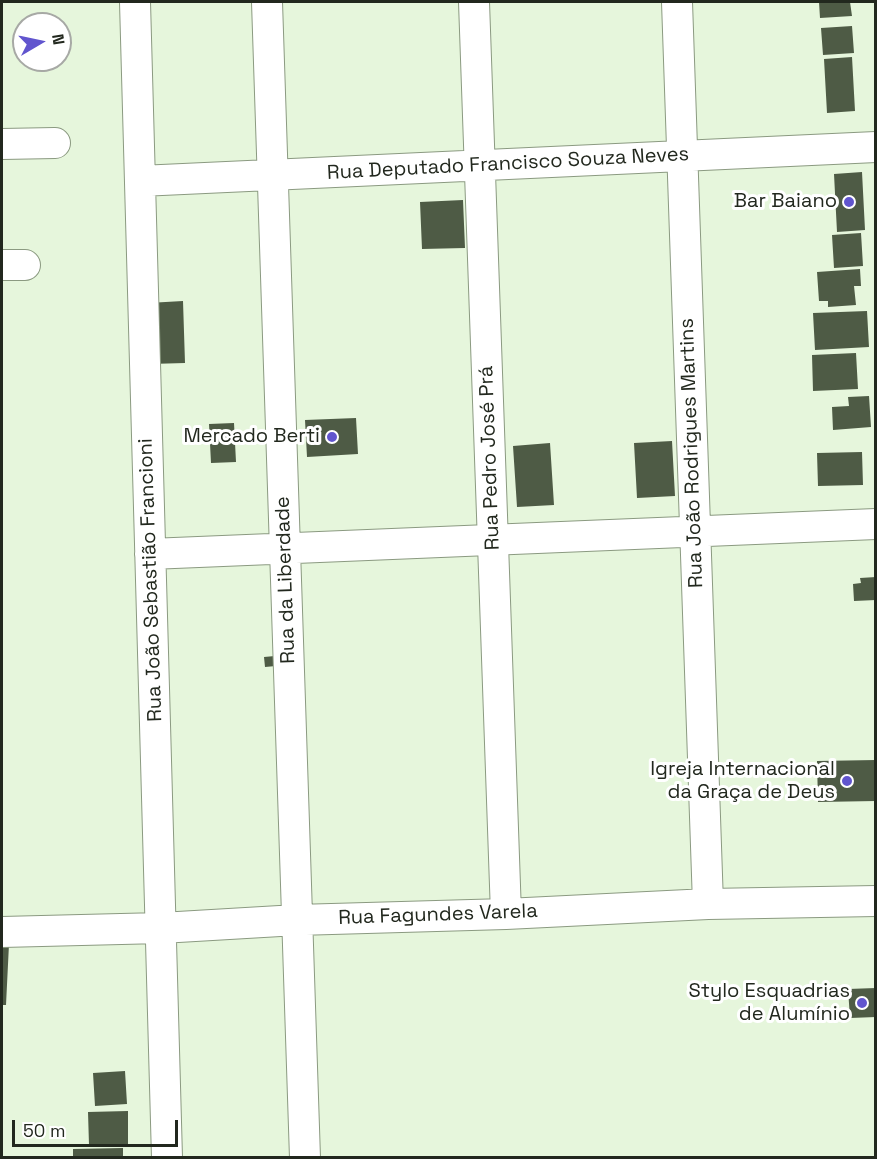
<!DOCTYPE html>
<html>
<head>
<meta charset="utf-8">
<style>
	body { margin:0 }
	#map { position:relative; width:877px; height:1159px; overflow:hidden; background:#e6f6dc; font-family:"Space Grotesk",sans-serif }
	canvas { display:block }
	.frame { position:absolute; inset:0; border:3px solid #22281e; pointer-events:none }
	.north { position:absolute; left:12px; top:12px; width:60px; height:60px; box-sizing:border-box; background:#fff; border:2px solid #a7a9a5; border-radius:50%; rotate:81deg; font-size:16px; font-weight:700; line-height:24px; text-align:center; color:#22281e }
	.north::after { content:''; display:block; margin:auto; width:21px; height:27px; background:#6155ce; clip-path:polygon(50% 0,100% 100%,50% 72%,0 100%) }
	.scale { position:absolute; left:12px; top:1120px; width:166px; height:27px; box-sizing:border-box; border:3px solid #22281e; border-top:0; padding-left:8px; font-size:18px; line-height:21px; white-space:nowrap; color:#22281e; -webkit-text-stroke:4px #fff; paint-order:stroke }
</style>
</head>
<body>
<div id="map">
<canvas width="877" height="1159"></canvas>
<div class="frame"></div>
<div class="north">N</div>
<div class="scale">50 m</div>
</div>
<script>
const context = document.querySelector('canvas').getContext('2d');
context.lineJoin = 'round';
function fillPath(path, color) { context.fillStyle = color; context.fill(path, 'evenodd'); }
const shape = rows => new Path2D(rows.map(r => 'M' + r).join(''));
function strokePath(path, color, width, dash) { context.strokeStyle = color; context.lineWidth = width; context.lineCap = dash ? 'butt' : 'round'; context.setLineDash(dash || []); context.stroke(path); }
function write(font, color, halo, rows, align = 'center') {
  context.font = font + ' "Space Grotesk",sans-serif'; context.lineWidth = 6; context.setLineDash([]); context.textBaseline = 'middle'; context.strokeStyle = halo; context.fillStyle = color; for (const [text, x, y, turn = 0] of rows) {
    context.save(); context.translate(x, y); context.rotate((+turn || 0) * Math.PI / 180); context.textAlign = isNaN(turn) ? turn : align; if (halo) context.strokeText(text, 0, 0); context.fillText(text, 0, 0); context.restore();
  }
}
fillPath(shape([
	[819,2,850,2,852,16,820,18],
	[852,26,854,53,823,55,821,28],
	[852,57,855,111,827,113,824,59],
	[862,172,865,230,837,232,834,174],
	[463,200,465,248,422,249,420,202],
	[861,233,863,266,834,268,832,235],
	[860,269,861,286,854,286,856,305,828,307,828,301,819,301,817,272],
	[183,301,185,363,150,364,148,303],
	[867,311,869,347,815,350,813,313],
	[856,353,858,389,813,391,812,355],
	[869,396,871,427,833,430,832,407,849,406,848,397],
	[356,418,358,454,307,457,305,420],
	[234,423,236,462,211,463,209,424],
	[672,441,675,496,637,498,634,443],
	[550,443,554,505,517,507,513,446],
	[862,452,863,485,818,486,817,453],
	[876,577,876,600,854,601,853,584,861,583,860,578],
	[275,656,276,666,265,667,264,657],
	[876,760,876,801,818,802,817,761],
	[2,943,9,944,6,1005,2,1005],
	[876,988,876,1017,850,1018,848,989],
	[125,1071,127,1104,95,1106,93,1073],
	[128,1111,128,1144,89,1145,88,1112],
	[123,1148,123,1158,73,1158,73,1149]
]), '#4e5b45');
const minor = shape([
	[135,2,167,1158],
	[267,2,305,1158],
	[474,2,506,914],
	[677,2,708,904],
	[2,144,55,143],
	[140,181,876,147],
	[2,265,25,265],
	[150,554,876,524],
	[2,932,161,928,297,920,506,914,708,904,876,901]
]);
strokePath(minor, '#8b9a81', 32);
strokePath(minor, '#fff', 30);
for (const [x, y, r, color] of [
	[849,202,6,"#6155ce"],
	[332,437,6,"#6155ce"],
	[847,781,6,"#6155ce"],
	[862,1003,6,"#6155ce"]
]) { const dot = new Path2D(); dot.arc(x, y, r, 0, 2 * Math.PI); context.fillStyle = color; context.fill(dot); strokePath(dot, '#fff', 2); }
write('20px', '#22281e', '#fff', [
	["Rua Deputado Francisco Souza Neves",508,164,-3],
	["Rua João Rodrigues Martins",692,453,-92],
	["Rua Pedro José Prá",490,458,-92],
	["Rua João Sebastião Francioni",151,580,-92],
	["Rua da Liberdade",286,580,-92],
	["Rua Fagundes Varela",438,915,-2]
]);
write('20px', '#22281e', '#fff', [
	["Bar Baiano",837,202],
	["Mercado Berti",320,437],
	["Igreja Internacional",835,770],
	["da Graça de Deus",835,793],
	["Stylo Esquadrias",850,992],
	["de Alumínio",850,1015]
], 'right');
</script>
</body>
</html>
